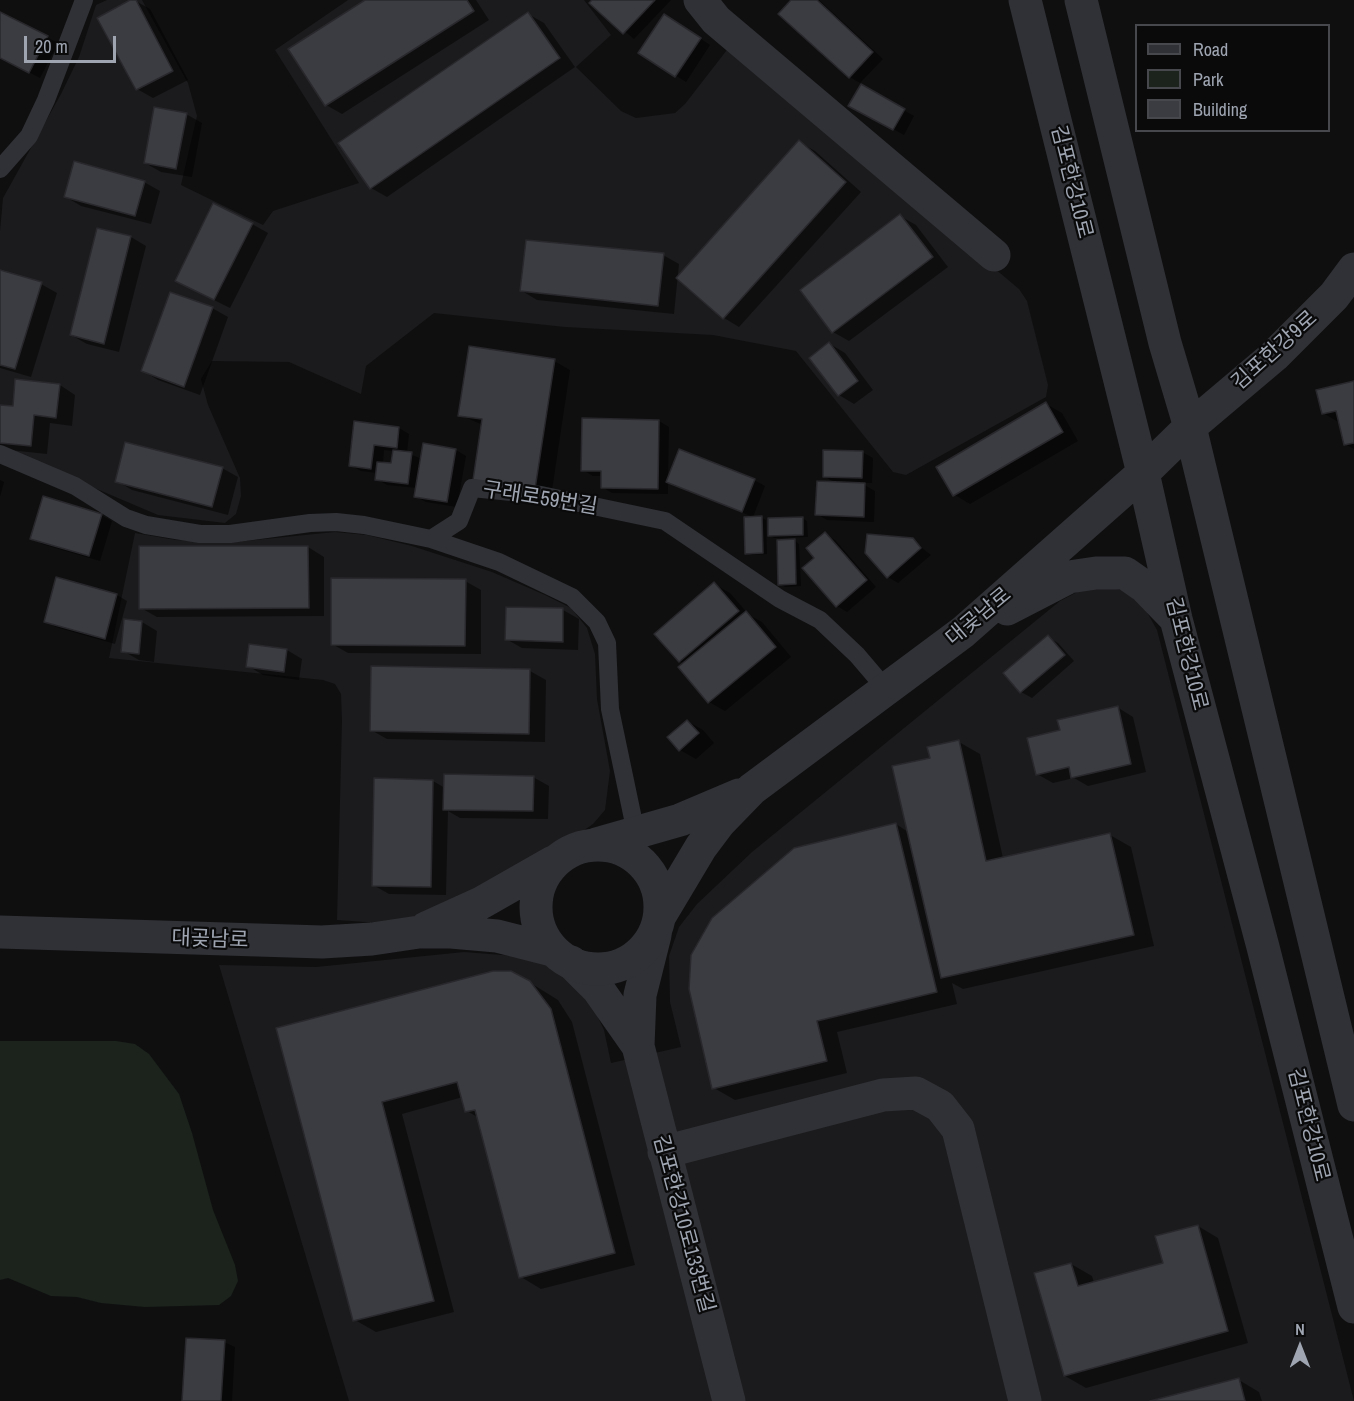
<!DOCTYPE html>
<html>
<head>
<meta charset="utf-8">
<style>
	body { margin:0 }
	#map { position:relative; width:1354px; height:1401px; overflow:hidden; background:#0f0f10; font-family:"Archivo Narrow",sans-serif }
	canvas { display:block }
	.legend { position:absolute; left:1135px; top:24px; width:195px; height:108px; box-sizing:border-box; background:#0a0a0b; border:2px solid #46484e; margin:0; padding:8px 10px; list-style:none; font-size:18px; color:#9fa6b2 }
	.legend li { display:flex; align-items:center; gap:12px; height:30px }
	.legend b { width:30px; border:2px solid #46484e }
	.north { position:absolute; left:1270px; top:1317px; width:60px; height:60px; -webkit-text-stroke:4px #0a0a0b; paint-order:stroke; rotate:0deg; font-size:16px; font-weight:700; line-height:24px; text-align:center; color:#9fa6b2 }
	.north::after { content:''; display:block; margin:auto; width:21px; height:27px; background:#9fa6b2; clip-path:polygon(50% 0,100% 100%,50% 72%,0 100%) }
	.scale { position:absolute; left:24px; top:36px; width:92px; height:27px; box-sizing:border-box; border:3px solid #9fa6b2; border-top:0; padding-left:8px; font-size:18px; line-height:21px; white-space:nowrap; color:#9fa6b2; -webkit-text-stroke:4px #0a0a0b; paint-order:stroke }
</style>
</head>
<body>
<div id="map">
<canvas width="1354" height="1401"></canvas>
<ul class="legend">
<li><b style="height:8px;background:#303136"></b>Road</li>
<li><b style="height:16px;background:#1b231c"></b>Park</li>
<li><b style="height:16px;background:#3b3c41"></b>Building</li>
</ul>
<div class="north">N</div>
<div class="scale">20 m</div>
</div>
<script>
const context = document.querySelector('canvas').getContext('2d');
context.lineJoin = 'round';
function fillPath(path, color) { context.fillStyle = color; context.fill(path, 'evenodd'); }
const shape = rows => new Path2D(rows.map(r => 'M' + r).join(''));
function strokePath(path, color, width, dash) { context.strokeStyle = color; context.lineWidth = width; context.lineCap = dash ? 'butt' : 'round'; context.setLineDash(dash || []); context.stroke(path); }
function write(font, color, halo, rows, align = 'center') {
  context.font = font + ' "Archivo Narrow","Noto Sans KR",sans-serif'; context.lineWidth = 4.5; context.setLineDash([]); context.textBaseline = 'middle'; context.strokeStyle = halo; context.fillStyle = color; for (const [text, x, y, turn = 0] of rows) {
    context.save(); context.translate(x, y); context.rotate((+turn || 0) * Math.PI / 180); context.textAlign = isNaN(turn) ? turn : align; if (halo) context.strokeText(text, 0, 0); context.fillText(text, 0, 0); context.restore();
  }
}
fillPath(shape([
	[107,0,142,0,188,83,197,116,181,185,263,225,273,211,359,183,275,50,348,0,584,0,611,35,576,67,621,111,636,118,675,113,685,104,730,46,1019,289,1027,301,1048,385,1046,397,906,475,893,472,796,351,713,335,565,327,434,313,366,366,361,394,289,362,212,361,201,379,208,405,240,478,241,496,236,514,225,523,158,515,45,467,0,454,0,231,3,198,61,94,79,57,96,5],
	[335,532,367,535,412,546,492,572,545,595,571,608,587,628,595,654,597,699,610,771,605,810,593,824,483,901,408,925,337,920,342,721,341,694,335,684,323,680,109,658,135,533,176,540,235,542],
	[1103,587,1122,590,1143,605,1157,630,1354,1401,349,1401,219,965,316,967,464,952,515,956,546,965,568,977,594,1009,604,1030,611,1063,681,1047,670,1002,669,956,679,927,697,904,752,852,1060,601,1081,590]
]), '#1b1b1d');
fillPath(shape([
	[0,1041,116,1041,135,1044,149,1054,179,1094,192,1133,213,1210,235,1265,238,1281,231,1296,219,1305,145,1307,101,1303,77,1297,51,1296,8,1278,0,1280]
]), '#1b231c');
fillPath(shape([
	[134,0,150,9,188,80,153,98,137,89],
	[368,0,476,0,489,20,342,114,326,105],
	[594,0,671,0,634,39,591,3],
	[793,0,819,0,883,59,860,83,850,77],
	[0,14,58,43,40,78,0,57],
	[528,14,544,23,575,67,387,197,371,188],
	[674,21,710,45,686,82,640,53],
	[861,86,914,116,904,135,850,105],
	[186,114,202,123,192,177,161,172,145,163],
	[799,142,815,151,861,192,739,327,724,318],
	[144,182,160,191,151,224,81,206,66,197],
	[900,216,916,225,948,267,849,341,833,332],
	[252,224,268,233,230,308,192,289],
	[131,237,146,246,119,352,87,344,71,335],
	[663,255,679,264,674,314,537,300,522,291],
	[0,271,41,284,57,293,31,377,0,368],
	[212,308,228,317,200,395,158,380,143,371],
	[830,344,845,353,873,390,854,404,839,395],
	[554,361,570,370,551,497,490,488,483,425,460,415],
	[1354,383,1354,449,1345,444,1340,423,1323,413],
	[60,385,75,395,72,426,50,423,47,454,9,450,0,445,0,407,14,408],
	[1046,404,1062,413,1078,441,970,504,955,495],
	[659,421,669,427,668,479,754,480,765,486,753,517,668,482,668,494,612,493,602,487,602,476,593,476,583,470],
	[356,423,399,428,409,434,407,453,422,459,424,445,456,450,466,456,457,507,426,502,415,496,417,488,387,485,377,479,377,473,361,471,350,465],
	[384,450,394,451,393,465,383,464],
	[862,452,873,458,872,483,861,483,875,491,874,522,827,520,817,514,837,484,824,476],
	[222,468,238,477,228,515,132,490,117,481],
	[0,480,4,482,0,497],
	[101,515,112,521,100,561,42,544,32,538],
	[762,518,766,520,767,554,752,555,747,553],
	[802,518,807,521,808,537,774,538,770,535],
	[825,534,835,540,876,587,847,612,837,606,816,558],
	[912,540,931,555,898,583,888,577],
	[795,541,799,544,801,586,785,587,780,584],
	[308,547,324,557,324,616,157,617,141,608],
	[465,581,481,590,481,654,348,653,332,644],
	[714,584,730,593,749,615,762,622,791,657,725,711,709,702,680,667,684,664,680,661],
	[117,595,127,601,115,644,56,627,45,621],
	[507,608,563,610,579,619,578,650,522,648,506,639],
	[142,622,157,631,154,662,139,660,123,651],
	[1048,637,1058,643,1074,661,1032,698,1021,692,1005,674],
	[287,650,302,659,299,680,263,675,248,666],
	[373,668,530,671,546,680,545,742,387,739,371,730],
	[1117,707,1133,717,1146,772,1088,786,1074,778,1053,783,1037,774,1061,731],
	[687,721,703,730,714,743,696,759,680,750],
	[959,742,980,754,1003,858,1110,835,1131,847,1154,946,963,989,952,983,957,1004,837,1032,847,1073,735,1100,714,1088,896,824,908,832],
	[533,777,549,786,548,819,460,818,448,811,446,895,389,894,373,885,376,780,433,781,445,788],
	[521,977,558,1000,572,1022,635,1265,541,1289,521,1277,479,1118,467,1111,463,1097,402,1114,454,1312,376,1332,355,1320,278,1029],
	[1198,1226,1218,1238,1248,1343,1086,1388,1065,1376,1071,1264,1092,1276,1094,1283,1165,1264],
	[224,1342,235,1347,232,1401,184,1401],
	[1239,1380,1259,1392,1262,1401,1156,1401]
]), '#0007');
const building = shape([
	[130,0,136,0,173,71,136,90,97,18,130,0],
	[365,0,467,0,474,11,325,106,288,49,365,0],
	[592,0,655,0,623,34,589,3,592,0],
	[791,0,817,0,873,52,849,78,778,14,791,0],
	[0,12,48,36,29,73,0,58,0,12],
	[528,12,560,58,370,189,338,143,528,12],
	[664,14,701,38,675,77,638,53,664,14],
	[861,84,905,109,893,130,848,106,861,84],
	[154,107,187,113,176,169,144,163,154,107],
	[799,140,846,182,723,319,676,278,799,140],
	[74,161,145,181,135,216,64,197,74,161],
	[213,203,253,223,214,300,175,281,213,203],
	[900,214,933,257,832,333,800,290,900,214],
	[97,228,131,236,104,344,70,335,97,228],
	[526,240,664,253,658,306,520,291,526,240],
	[0,270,42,282,15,369,0,365,0,270],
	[170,292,213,307,184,387,141,371,170,292],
	[829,342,858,381,838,396,809,358,829,342],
	[469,346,555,359,535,489,473,480,482,419,458,416,469,346],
	[15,379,60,384,56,418,34,415,31,446,0,443,0,405,13,406,15,379],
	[1354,381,1354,443,1344,445,1336,411,1322,414,1316,390,1354,381],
	[1046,402,1063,432,953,496,936,467,1046,402],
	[582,418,659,420,658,489,601,488,601,471,581,471,582,418],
	[354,421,399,427,397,448,374,445,371,469,349,466,354,421],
	[125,442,223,467,212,507,115,482,125,442],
	[423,443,456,449,447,502,414,497,423,443],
	[679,449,755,479,742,512,666,482,679,449],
	[393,450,412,452,408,484,375,480,377,462,391,463,393,450],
	[823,450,863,451,862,478,823,477,823,450],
	[817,481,865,483,864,517,815,515,817,481],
	[43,496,102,514,89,556,30,539,43,496],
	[762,516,763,553,745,554,744,517,762,516],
	[803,517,803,535,768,536,768,518,803,517],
	[825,532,867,580,836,607,802,568,814,558,806,548,825,532],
	[867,534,913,538,921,548,887,578,865,553,867,534],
	[795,539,796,584,778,585,777,540,795,539],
	[139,546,308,546,309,608,139,609,139,546],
	[56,577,117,594,105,639,44,622,56,577],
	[331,578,466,579,465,646,331,645,331,578],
	[714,582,739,611,679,662,654,634,714,582],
	[506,607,563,608,563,642,505,640,506,607],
	[746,611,776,647,708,703,678,667,746,611],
	[124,619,142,621,139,654,121,652,124,619],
	[1048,635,1065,655,1020,693,1003,673,1048,635],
	[249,644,287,649,284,672,246,667,249,644],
	[371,666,530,669,529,734,370,731,371,666],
	[1118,706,1131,764,1071,778,1069,767,1036,775,1027,738,1060,730,1057,720,1118,706],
	[687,720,699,733,679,751,667,737,687,720],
	[959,740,986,861,1110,833,1134,935,941,978,892,766,930,758,927,747,959,740],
	[444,774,534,776,533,811,443,810,444,774],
	[374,778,433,780,431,887,372,886,374,778],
	[896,823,937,992,817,1021,827,1061,712,1089,689,989,691,955,712,918,794,848,896,823],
	[493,971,511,971,530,981,551,1009,615,1253,519,1278,475,1110,465,1112,457,1082,382,1102,434,1301,353,1321,276,1028,493,971],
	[1198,1225,1228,1331,1064,1376,1034,1273,1071,1263,1078,1286,1163,1263,1155,1236,1198,1225],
	[186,1338,225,1340,221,1401,182,1401,186,1338],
	[1239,1378,1245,1401,1150,1401,1239,1378]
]);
fillPath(building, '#3b3c41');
strokePath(building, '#29292d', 1.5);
strokePath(shape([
	[0,169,29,136,46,100,84,0],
	[0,454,75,486,126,518,146,525,200,534,230,534,310,523,336,522,364,525,431,539,459,521,472,488,541,495,665,521,780,599,820,620,857,655,886,689],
	[431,539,499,562,572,597,597,622,607,643,610,709,636,833]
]), '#303136', 18);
strokePath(shape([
	[700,0,716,20,994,255],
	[655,935,640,995,638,1046,729,1401],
	[571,962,598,989,638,1046],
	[664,1152,883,1095,916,1093,940,1106,958,1129,1025,1401]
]), '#303136', 33);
strokePath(shape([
	[1025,0,1143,473,1176,619,1263,947,1354,1307],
	[1081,0,1165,343,1190,427,1354,1105],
	[1007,609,1069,577,1096,573,1125,573,1145,587,1176,619],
	[596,844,680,820,739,795],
	'536 907a62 62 0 1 1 124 0a62 62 0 1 1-124 0Z',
	[661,914,701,847,719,823,752,789,963,632,1143,473,1190,427,1274,356,1334,296,1354,269],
	[426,928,481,903,553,862],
	[0,932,322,942,372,939,419,932,451,932,497,936,552,950]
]), '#303136', 33);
write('21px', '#9fa6b2', '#0a0a0b', [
	["김포한강10로",1071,182,76],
	["김포한강9로",1275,351,-42],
	["구래로59번길",540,499,9],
	["대곶남로",979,617,-40],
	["김포한강10로",1186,654,76],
	["대곶남로",210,940,2],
	["김포한강10로",1308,1125,76],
	["김포한강10로133번길",683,1224,75]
]);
</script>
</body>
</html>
